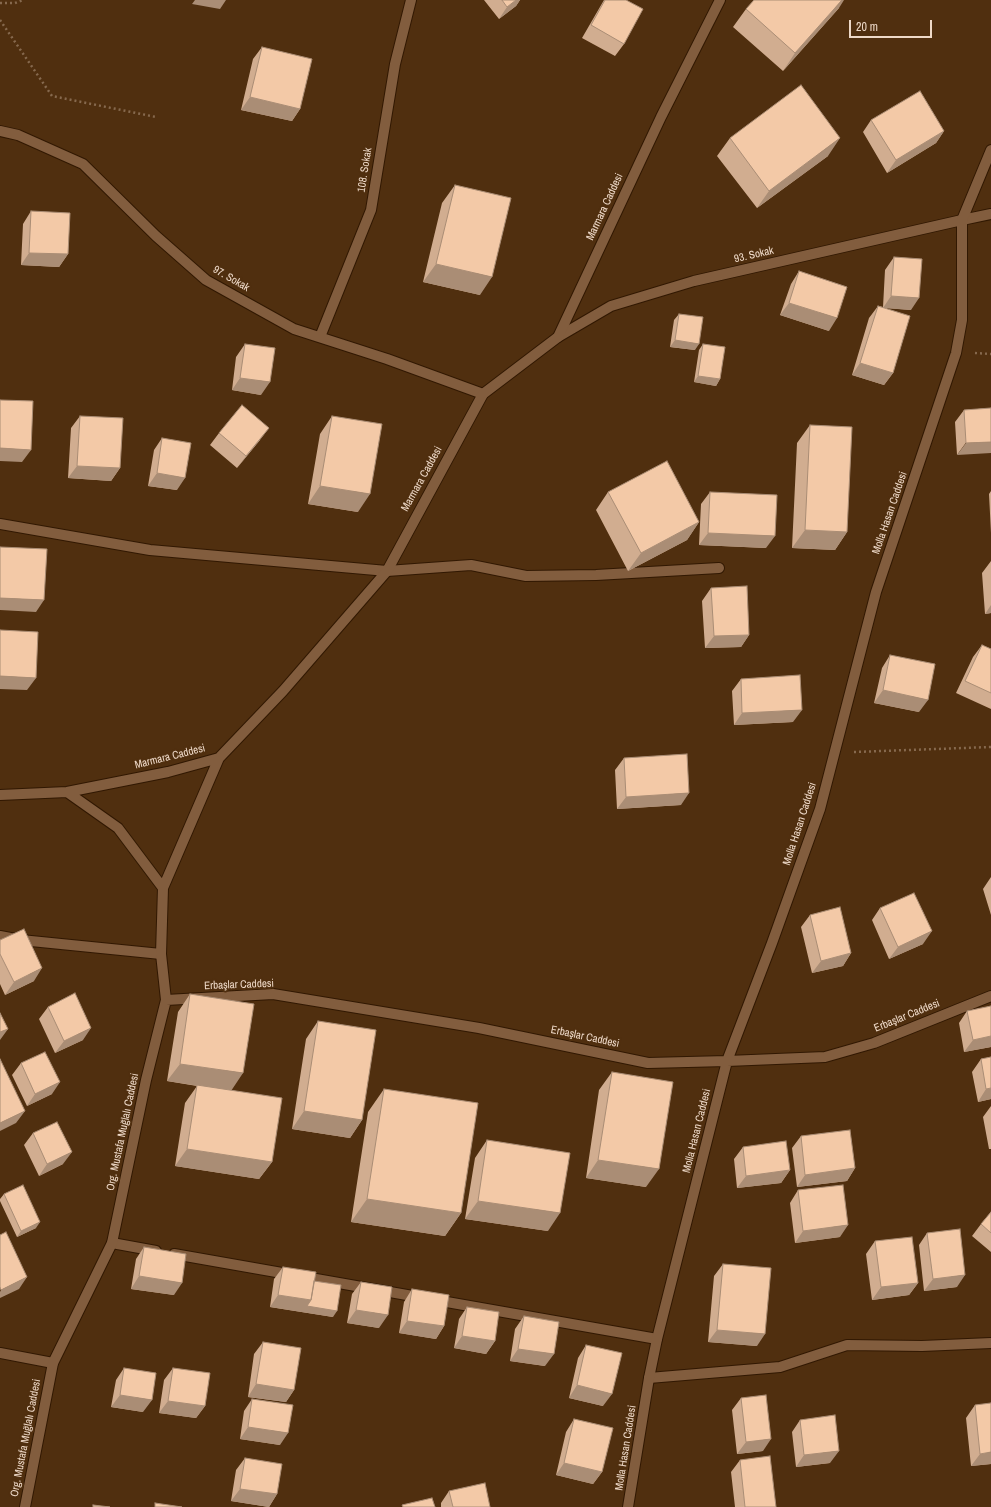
<!DOCTYPE html>
<html>
<head>
<meta charset="utf-8">
<style>
	body { margin:0 }
	#map { position:relative; width:991px; height:1507px; overflow:hidden; background:#502f0f; font-family:"Archivo Narrow",sans-serif }
	canvas { display:block }
	.scale { position:absolute; left:849px; top:20px; width:83px; height:18px; box-sizing:border-box; border:2px solid #eed9c8; border-top:0; padding-left:5px; font-size:12px; line-height:14px; white-space:nowrap; color:#eed9c8; -webkit-text-stroke:3px #502f0f; paint-order:stroke }
</style>
</head>
<body>
<div id="map">
<canvas width="991" height="1507"></canvas>
<div class="scale">20 m</div>
</div>
<script>
const context = document.querySelector('canvas').getContext('2d');
context.lineJoin = 'round';
const shape = rows => new Path2D(rows.map(r => 'M' + r).join(''));
function strokePath(path, color, width, dash) { context.strokeStyle = color; context.lineWidth = width; context.lineCap = dash ? 'butt' : 'round'; context.setLineDash(dash || []); context.stroke(path); }
function fillPath(path, color) { context.fillStyle = color; context.fill(path, 'evenodd'); }
function write(font, color, halo, rows, align = 'center') {
  context.font = font + ' "Archivo Narrow",sans-serif'; context.lineWidth = 4; context.setLineDash([]); context.textBaseline = 'middle'; context.strokeStyle = halo; context.fillStyle = color; for (const [text, x, y, turn = 0] of rows) {
    context.save(); context.translate(x, y); context.rotate((+turn || 0) * Math.PI / 180); context.textAlign = isNaN(turn) ? turn : align; if (halo) context.strokeText(text, 0, 0); context.fillText(text, 0, 0); context.restore();
  }
}
const street = shape([
	[0,131,18,135,83,164,156,236,206,280,294,329,387,359,483,394],
	[320,337,371,210,395,64,411,0],
	[558,337,611,306,694,281,962,220,991,214],
	[0,524,150,550,387,571,471,565,526,576,596,575,719,568],
	[0,936,21,940,161,954],
	[112,1243,156,1251],
	[174,1254,657,1339],
	[0,1353,53,1363],
	[649,1378,780,1367,847,1345,922,1346,991,1343]
]);
const secondary = shape([
	[67,792,118,828,163,888],
	[0,795,67,792,168,772,219,758,283,691,387,571,483,394,558,337,661,117,720,0],
	[166,1000,273,994,479,1028,648,1063,727,1061,825,1057,874,1043,991,996],
	[25,1507,53,1363,112,1243,146,1080,166,1000,161,954,163,888,219,758],
	[628,1507,649,1378,657,1339,727,1061,772,943,820,809,876,592,956,353,962,320,962,220,991,150]
]);
strokePath(street, '#311802', 12);
strokePath(secondary, '#311802', 12);
strokePath(shape([
	[0,3,15,3,23,0],
	[0,20,52,96,156,117],
	[975,353,991,354],
	[854,752,991,747]
]), '#86694e', 2.5, [2, 3]);
strokePath(street, '#825d3e', 10);
strokePath(secondary, '#825d3e', 10);
fillPath(shape([
	[484,0,520,0,516,6,499,19],
	[604,0,626,0,624,44,615,56,582,38],
	[839,8,783,71,733,27,746,9],
	[262,47,300,109,292,121,241,110,253,59],
	[871,120,944,131,936,143,887,173,863,132],
	[730,138,828,156,757,208,717,156],
	[455,185,480,295,423,282,442,203],
	[31,211,68,254,59,267,21,265,23,224],
	[894,257,911,310,887,308,893,373,884,385,852,375,869,318,878,306,883,307,885,270],
	[799,271,829,331,780,315,791,284],
	[679,314,695,350,670,347,674,320],
	[245,344,261,395,232,390,236,357],
	[703,344,720,379,716,386,694,382,699,350],
	[991,408,957,455,955,422,964,410],
	[80,416,120,468,111,481,68,478,71,428],
	[332,416,358,512,308,504,320,434],
	[810,425,847,532,835,550,792,548,797,443],
	[219,433,260,440,237,468,210,445],
	[162,438,177,490,148,486,154,450],
	[991,491,991,533,989,494],
	[608,492,699,522,687,540,628,571,596,510],
	[710,492,766,548,699,545,701,504],
	[991,561,991,613,985,614,982,573],
	[711,588,749,635,741,647,705,648,702,601],
	[982,645,991,649,991,709,956,693,973,657],
	[890,655,919,712,874,703,882,668],
	[741,679,793,722,734,725,732,691],
	[624,758,681,805,617,809,615,770],
	[991,877,991,915,983,889],
	[880,908,923,944,889,959,872,920],
	[810,915,851,953,843,966,812,973,801,927],
	[0,940,34,981,5,995,0,984],
	[190,994,231,1090,272,1162,259,1179,175,1166,185,1103,197,1086,167,1081,178,1012],
	[991,1006,991,1047,964,1052,959,1023,967,1011],
	[48,1007,83,1040,55,1053,39,1019],
	[318,1021,362,1120,350,1138,292,1129,306,1039],
	[991,1057,991,1099,978,1102,972,1072,981,1059],
	[21,1063,52,1094,27,1106,12,1075],
	[612,1072,646,1187,586,1178,599,1090],
	[384,1089,461,1213,445,1236,351,1222,368,1112],
	[991,1106,991,1149,989,1149,983,1117],
	[33,1133,63,1164,39,1176,24,1145],
	[801,1136,855,1168,847,1181,797,1187,792,1148],
	[487,1140,548,1231,465,1219,475,1158],
	[743,1147,790,1170,781,1183,737,1188,734,1159],
	[798,1190,840,1237,795,1243,790,1203],
	[4,1194,36,1228,17,1237,0,1201,0,1199],
	[991,1212,991,1252,972,1236,981,1224],
	[927,1233,957,1287,924,1291,919,1245],
	[875,1241,918,1283,909,1295,872,1300,866,1254],
	[144,1247,174,1295,131,1289,136,1259],
	[723,1264,757,1346,708,1342,714,1276],
	[283,1267,314,1281,333,1317,270,1307,274,1279],
	[361,1282,379,1328,347,1323,352,1294],
	[412,1289,444,1326,436,1339,399,1333,404,1302],
	[467,1307,495,1341,486,1354,454,1348,459,1319],
	[524,1316,545,1366,510,1361,515,1329],
	[263,1342,294,1390,286,1402,248,1397,254,1354],
	[586,1345,603,1406,569,1398,578,1358],
	[124,1368,143,1412,111,1407,116,1380],
	[173,1368,205,1406,196,1418,159,1413,164,1380],
	[741,1398,763,1451,737,1454,732,1410],
	[252,1399,280,1445,240,1439,244,1411],
	[975,1405,991,1464,971,1466,966,1418],
	[574,1419,602,1472,593,1484,556,1475,566,1432],
	[800,1420,830,1463,796,1467,792,1432],
	[245,1458,277,1494,269,1507,231,1501,236,1470],
	[740,1460,776,1507,735,1507,731,1472],
	[449,1491,490,1507,441,1507,441,1503]
]), '#d1ad90');
fillPath(shape([
	[195,0,226,0,220,9,192,4],
	[516,0,520,0,516,6,499,19,507,7],
	[842,0,844,0,839,8,783,71,795,53],
	[250,97,300,109,292,121,241,110],
	[944,131,936,143,887,173,896,160],
	[840,138,828,156,757,208,769,191],
	[29,253,68,254,59,267,21,265],
	[436,264,492,277,480,295,423,282],
	[891,296,919,298,911,310,883,308],
	[789,303,837,318,829,331,780,315],
	[675,340,699,344,695,350,670,347],
	[860,363,893,373,884,385,852,375],
	[698,376,720,379,716,386,694,382],
	[240,378,270,382,261,395,232,390],
	[269,428,260,440,237,468,246,456],
	[991,442,991,453,957,455,966,443],
	[0,448,31,450,22,462,0,461],
	[77,466,120,468,111,481,68,478],
	[157,473,185,478,177,490,148,486],
	[320,486,370,494,358,512,308,504],
	[699,522,687,540,628,571,641,553],
	[805,530,847,532,835,550,792,548],
	[708,533,775,536,766,548,699,545],
	[0,598,44,600,36,612,0,610],
	[991,605,991,613,985,614],
	[749,635,741,647,705,648,714,636],
	[0,676,36,678,27,690,0,689],
	[883,690,928,700,919,712,874,703],
	[802,710,793,722,734,725,742,713],
	[689,793,681,805,617,809,626,797],
	[932,931,923,944,889,959,898,947],
	[851,953,843,966,812,973,821,961],
	[42,968,34,981,5,995,14,982],
	[91,1028,83,1040,55,1053,64,1041],
	[8,1029,0,1040,0,1032],
	[991,1036,991,1047,964,1052,973,1040],
	[180,1064,243,1073,231,1091,167,1081],
	[60,1082,52,1094,27,1106,35,1094],
	[991,1088,991,1099,978,1102,986,1089],
	[25,1111,16,1123,0,1131,0,1123],
	[304,1111,362,1120,350,1138,292,1129],
	[187,1149,272,1162,259,1179,175,1166],
	[72,1152,63,1164,39,1176,47,1164],
	[598,1160,659,1169,646,1187,586,1178],
	[855,1168,847,1181,797,1187,805,1175],
	[790,1170,781,1183,737,1188,746,1176],
	[367,1199,461,1213,445,1236,351,1222],
	[478,1201,560,1213,548,1231,465,1219],
	[40,1222,36,1228,17,1237,21,1231],
	[848,1225,840,1237,795,1243,803,1231],
	[965,1275,957,1287,924,1291,933,1279],
	[139,1276,182,1283,174,1295,131,1289],
	[27,1277,19,1289,0,1298,0,1292,1,1290],
	[918,1283,909,1295,872,1300,881,1287],
	[278,1295,311,1300,337,1311,333,1317,270,1307],
	[356,1310,388,1315,379,1328,347,1323],
	[407,1321,444,1326,436,1339,399,1333],
	[717,1330,765,1334,757,1346,708,1342],
	[462,1336,495,1341,486,1354,454,1348],
	[518,1349,554,1354,545,1366,510,1361],
	[256,1384,294,1390,286,1402,248,1397],
	[577,1385,612,1394,603,1406,569,1398],
	[120,1395,152,1400,143,1412,111,1407],
	[168,1401,205,1406,196,1418,159,1413],
	[248,1427,288,1433,280,1445,240,1439],
	[771,1439,763,1451,737,1454,746,1442],
	[839,1451,830,1463,796,1467,804,1455],
	[991,1452,991,1464,971,1466,980,1454],
	[564,1463,602,1472,593,1484,556,1475],
	[240,1489,277,1494,269,1507,231,1501]
]), '#aa8d75');
const building = shape([
	[502,0,516,0,507,7,502,0],
	[605,0,626,0,643,9,624,44,591,25,605,0],
	[754,0,842,0,795,53,746,9,754,0],
	[262,47,312,59,300,109,250,97,262,47],
	[801,85,840,138,769,191,730,138,801,85],
	[920,91,944,131,896,160,871,120,920,91],
	[455,185,511,198,492,277,436,264,455,185],
	[31,211,70,213,68,254,29,253,31,211],
	[894,257,922,259,919,298,891,296,894,257],
	[799,271,847,287,837,318,789,303,799,271],
	[878,306,910,316,893,373,860,363,878,306],
	[679,314,703,317,699,344,675,340,679,314],
	[245,344,275,348,270,382,240,378,245,344],
	[703,344,725,347,720,379,698,376,703,344],
	[0,400,33,401,31,450,0,448,0,400],
	[242,405,269,428,246,456,219,433,242,405],
	[991,408,991,442,966,443,964,410,991,408],
	[80,416,123,418,120,468,77,466,80,416],
	[332,416,382,424,370,494,320,486,332,416],
	[810,425,852,427,847,532,805,530,810,425],
	[162,438,191,443,185,478,157,473,162,438],
	[667,461,699,522,641,553,608,492,667,461],
	[710,492,777,495,775,536,708,533,710,492],
	[0,547,47,549,44,600,0,598,0,547],
	[747,586,749,635,714,636,711,588,747,586],
	[0,630,38,632,36,678,0,676,0,630],
	[982,645,991,649,991,693,965,681,982,645],
	[890,655,935,664,928,700,883,690,890,655],
	[800,675,802,710,742,713,741,679,800,675],
	[687,754,689,793,626,797,624,758,687,754],
	[914,893,932,931,898,947,880,908,914,893],
	[840,907,851,953,821,961,810,915,840,907],
	[24,929,42,968,14,982,0,954,0,940,24,929],
	[75,993,91,1028,64,1041,48,1007,75,993],
	[190,994,254,1004,243,1073,180,1064,190,994],
	[991,1006,991,1036,973,1040,967,1011,991,1006],
	[0,1013,8,1029,0,1032,0,1013],
	[318,1021,376,1030,362,1120,304,1111,318,1021],
	[45,1052,60,1082,35,1094,21,1063,45,1052],
	[991,1057,991,1088,986,1089,981,1059,991,1057],
	[0,1059,25,1111,0,1123,0,1059],
	[612,1072,673,1082,659,1169,598,1160,612,1072],
	[197,1085,282,1098,272,1162,187,1149,197,1085],
	[384,1089,478,1103,461,1213,367,1199,384,1089],
	[57,1122,72,1152,47,1164,33,1133,57,1122],
	[850,1130,855,1168,805,1175,801,1136,850,1130],
	[487,1140,570,1153,560,1213,478,1201,487,1140],
	[786,1141,790,1170,746,1176,743,1147,786,1141],
	[23,1185,40,1222,21,1231,4,1194,23,1185],
	[843,1185,848,1225,803,1231,798,1190,843,1185],
	[991,1212,991,1233,981,1224,991,1212],
	[960,1229,965,1275,933,1279,927,1233,960,1229],
	[6,1232,27,1277,1,1290,0,1287,0,1235,6,1232],
	[912,1237,918,1283,881,1287,875,1241,912,1237],
	[144,1247,186,1254,182,1283,139,1276,144,1247],
	[723,1264,771,1268,765,1334,717,1330,723,1264],
	[283,1267,316,1272,311,1300,278,1295,283,1267],
	[314,1281,341,1285,337,1311,307,1306,311,1300,314,1281],
	[361,1282,392,1287,388,1315,356,1310,361,1282],
	[412,1289,449,1295,444,1326,407,1321,412,1289],
	[467,1307,499,1312,495,1341,462,1336,467,1307],
	[524,1316,559,1322,554,1354,518,1349,524,1316],
	[263,1342,301,1348,294,1390,256,1384,263,1342],
	[586,1345,622,1353,612,1394,577,1385,586,1345],
	[124,1368,156,1373,152,1400,120,1395,124,1368],
	[173,1368,210,1373,205,1406,168,1401,173,1368],
	[766,1395,771,1439,746,1442,741,1398,766,1395],
	[252,1399,293,1405,288,1433,248,1427,252,1399],
	[991,1403,991,1452,980,1454,975,1405,991,1403],
	[835,1415,839,1451,804,1455,800,1420,835,1415],
	[574,1419,613,1428,602,1472,564,1463,574,1419],
	[770,1456,776,1507,745,1507,740,1460,770,1456],
	[245,1458,282,1464,277,1494,240,1489,245,1458],
	[485,1483,490,1507,453,1507,449,1491,485,1483],
	[432,1498,435,1507,403,1507,402,1505,432,1498],
	[155,1503,182,1507,155,1507,155,1503],
	[93,1505,110,1507,93,1507,93,1505]
]);
fillPath(building, '#f3c9a7');
strokePath(building, '#aa8d75', 1);
write('11px', '#eed9c8', '#502f0f', [
	["108. Sokak",365,170,-81],
	["Marmara Caddesi",605,207,-65],
	["93. Sokak",754,255,-13],
	["97. Sokak",231,279,30],
	["Marmara Caddesi",422,479,-61],
	["Molla Hasan Caddesi",890,513,-71],
	["Marmara Caddesi",170,757,-14],
	["Molla Hasan Caddesi",800,824,-72],
	["Erbaşlar Caddesi",239,985,-2],
	["Erbaşlar Caddesi",907,1016,-22],
	["Erbaşlar Caddesi",585,1037,12],
	["Molla Hasan Caddesi",697,1131,-76],
	["Org. Mustafa Muğlalı Caddesi",123,1132,-78],
	["Org. Mustafa Muğlalı Caddesi",26,1438,-79],
	["Molla Hasan Caddesi",626,1448,-81]
]);
</script>
</body>
</html>
